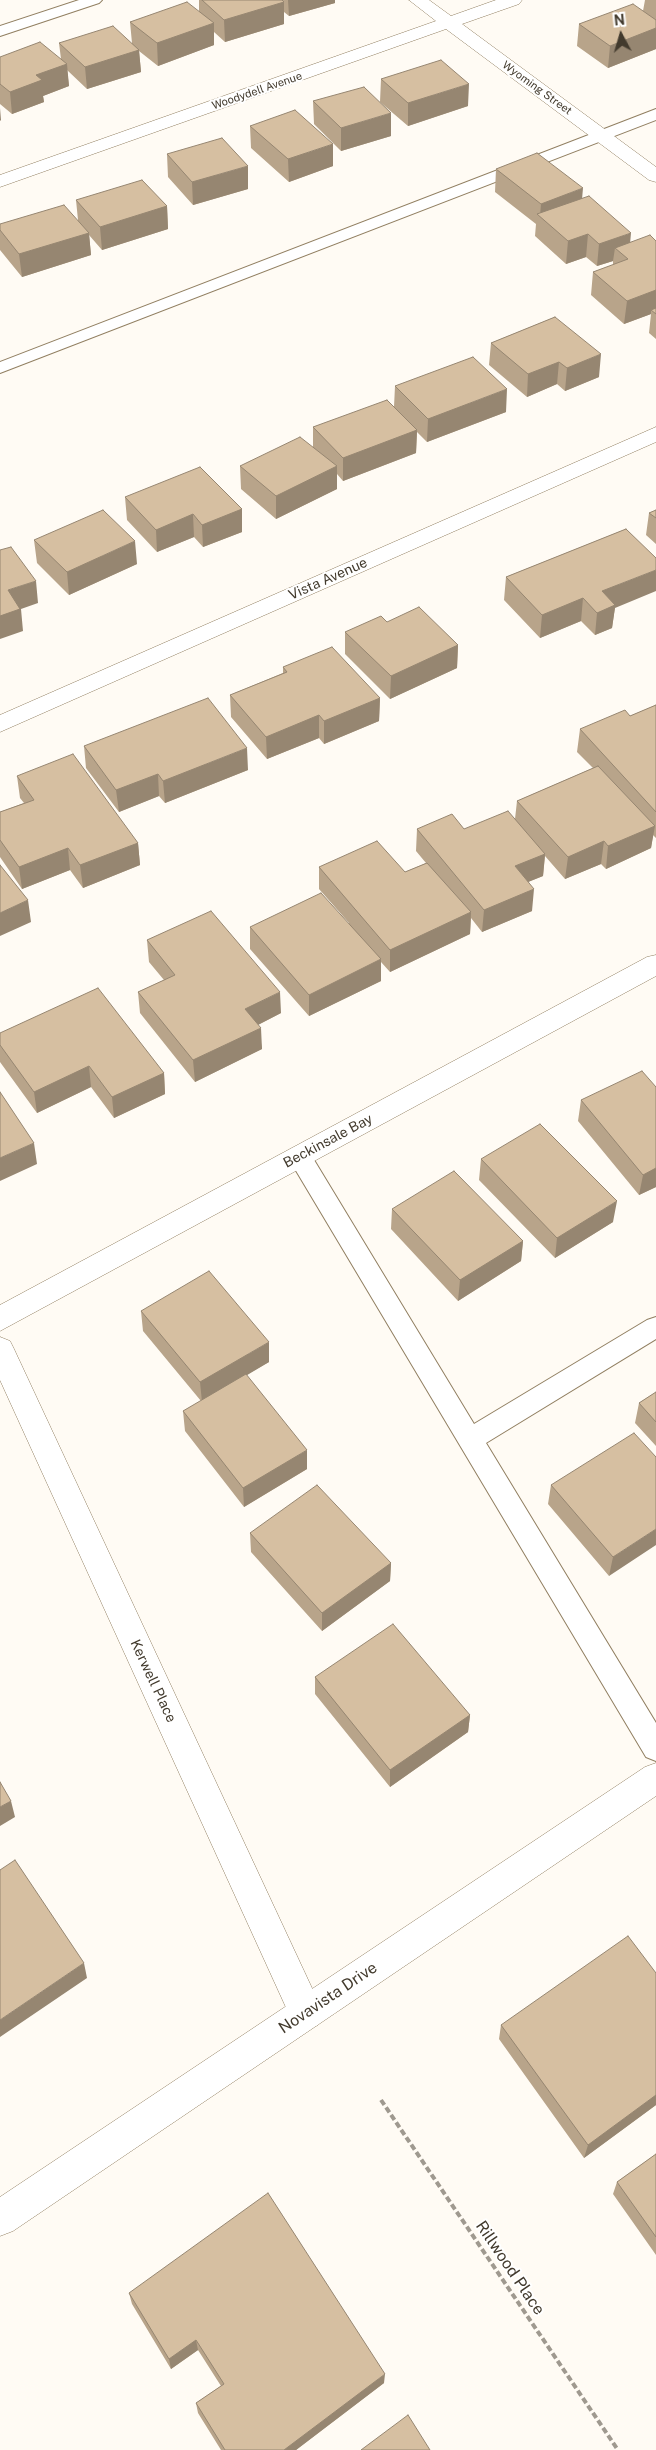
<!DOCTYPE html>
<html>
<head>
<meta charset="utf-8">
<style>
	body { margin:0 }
	#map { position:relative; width:656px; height:2450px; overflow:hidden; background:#fffbf4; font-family:"Public Sans",sans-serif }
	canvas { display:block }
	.north { position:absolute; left:596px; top:10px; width:50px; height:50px; -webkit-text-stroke:4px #fff; paint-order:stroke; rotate:354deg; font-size:14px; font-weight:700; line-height:20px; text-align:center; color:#423a2d }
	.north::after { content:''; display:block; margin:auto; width:18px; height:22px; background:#423a2d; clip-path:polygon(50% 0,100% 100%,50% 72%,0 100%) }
</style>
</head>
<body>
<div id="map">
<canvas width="656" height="2450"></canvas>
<div class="north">N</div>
</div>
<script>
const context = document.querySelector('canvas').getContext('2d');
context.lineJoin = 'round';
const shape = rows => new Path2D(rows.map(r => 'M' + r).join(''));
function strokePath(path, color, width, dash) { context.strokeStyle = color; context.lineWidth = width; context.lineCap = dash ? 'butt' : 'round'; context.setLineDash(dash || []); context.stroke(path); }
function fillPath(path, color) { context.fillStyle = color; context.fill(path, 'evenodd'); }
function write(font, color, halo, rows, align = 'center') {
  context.font = font + ' "Public Sans",sans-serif'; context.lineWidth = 4; context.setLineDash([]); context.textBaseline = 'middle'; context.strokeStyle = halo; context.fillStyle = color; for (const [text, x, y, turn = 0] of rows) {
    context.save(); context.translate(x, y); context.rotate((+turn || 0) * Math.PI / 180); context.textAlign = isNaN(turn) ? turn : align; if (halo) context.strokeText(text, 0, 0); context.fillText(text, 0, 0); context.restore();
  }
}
const service = shape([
	[79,0,102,0,99,3,0,36,0,26,79,0],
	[656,109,656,120,0,373,0,362,656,109],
	[300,1148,308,1150,474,1424,647,1320,656,1317,656,1339,486,1443,656,1723,656,1761,646,1757,292,1164,288,1157,292,1150,300,1148]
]);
const minor = shape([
	[409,0,429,0,451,16,496,0,522,0,519,4,462,24,656,167,656,182,649,180,446,29,0,187,0,175,436,21,409,0],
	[656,427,656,442,0,732,0,715,656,427],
	[656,955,656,976,0,1331,0,1305,647,957,656,955],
	[0,1337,10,1341,14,1349,318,2001,323,2013,318,2025,306,2030,294,2025,0,1380,0,1337]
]);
const tertiary = shape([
	[656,1763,656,1796,13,2231,0,2236,0,2197,645,1767,656,1763]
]);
strokePath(service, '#917f61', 2);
strokePath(minor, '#917f61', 1);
strokePath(tertiary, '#917f61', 1);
strokePath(shape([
	[381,2100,618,2450]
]), '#9f998f', 4, [6, 3]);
fillPath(service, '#fff');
fillPath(minor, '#fff');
fillPath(tertiary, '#fff');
fillPath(shape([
	[199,0,335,0,335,3,289,16,284,12,284,24,225,42,214,32,214,45,158,66,139,51,141,72,87,89,67,70,69,86,43,96,44,102,12,114,0,104,0,57,61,59,59,43,132,43,130,22,199,12],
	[645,0,656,0,656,49,608,68,577,46,579,24,643,11],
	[381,79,468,106,408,126,380,102],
	[313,101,391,136,341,151,314,124],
	[250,126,333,166,289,182,251,148],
	[167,154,248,189,193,205,168,177],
	[496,169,582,198,630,242,656,241,656,339,649,333,651,314,624,324,591,295,593,272,613,265,613,261,597,266,586,257,566,264,535,236,536,224,495,192],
	[76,200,167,206,168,229,102,250,89,235,91,255,22,277,0,250,0,224,78,220],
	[555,317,599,377,565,391,557,384,527,397,489,365,491,343],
	[395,386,506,412,427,442,417,432,416,453,343,481,337,474,337,489,276,519,241,489,240,466,313,447,313,427,394,407],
	[125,497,242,509,242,532,203,547,194,537,157,552,127,520],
	[656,510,656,544,646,535,649,513],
	[626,529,612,628,595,635,581,621,540,638,504,600,506,577],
	[34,540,137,564,69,595,37,563],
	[387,622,458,645,457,668,390,699,345,654,345,632],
	[283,667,380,698,379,721,324,744,319,738,267,759,231,717,230,695,283,673],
	[656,705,656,838,653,835,651,848,606,869,601,864,565,879,545,856,543,876,528,882,532,911,482,932,471,918,470,934,390,972,381,962,381,981,309,1016,250,949,250,927,349,923,319,889,319,867,405,872,426,863,416,851,417,829,464,829,515,819,517,801,593,768,577,752,580,729,630,716],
	[84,746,248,770,165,803,159,796,119,812,86,768],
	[17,776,138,843,140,865,83,888,70,870,22,889,0,857,0,812,24,803,20,798],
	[147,940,281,1013,258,1025,262,1049,195,1082,140,1013,138,992,164,980,149,962],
	[0,1033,164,1073,165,1094,114,1118,91,1087,37,1113,0,1062],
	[656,1087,656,1187,639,1195,578,1121,581,1100],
	[481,1159,613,1222,555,1258,479,1180],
	[392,1209,523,1241,521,1261,458,1301,391,1229],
	[141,1311,269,1362,246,1375,307,1469,244,1507,185,1431,183,1411,201,1401,143,1331],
	[656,1392,656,1446,635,1423,639,1403],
	[656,1457,609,1576,548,1504,551,1485],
	[250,1533,391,1563,390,1581,322,1631,251,1552],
	[315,1677,470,1715,468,1732,390,1787,315,1694],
	[656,1973,656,2105,584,2158,499,2039,501,2025],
	[656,2154,656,2255,613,2194,617,2182],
	[129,2293,384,2383,296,2450,221,2450,198,2413,196,2403,221,2386,198,2350,171,2369,132,2304]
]), '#b8a48a');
fillPath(shape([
	[288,0,335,0,335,3,289,16],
	[284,2,284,24,225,42,224,20],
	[214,23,214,45,158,66,157,43],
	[656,28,656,49,608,68,610,46],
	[139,50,141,72,87,89,85,67],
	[67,64,69,86,43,96,44,102,12,114,10,92,36,75],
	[469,84,468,106,408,126,408,103],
	[0,108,1,120,0,121],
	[391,113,391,136,341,151,341,128],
	[333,144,333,166,289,182,288,159],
	[248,166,248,189,193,205,192,182],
	[583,188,581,211,540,216,541,204],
	[167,206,168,229,102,250,100,227],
	[89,233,91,255,22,277,19,254],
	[631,233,629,255,615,248,613,261,597,266,599,244],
	[588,234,586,257,566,264,568,241],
	[656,290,656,312,651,310,651,314,624,324,627,301],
	[601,354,599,377,565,391,567,368],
	[559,362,557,384,527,397,528,374],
	[507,389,506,412,427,442,428,419],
	[417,430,416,453,343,481,343,458],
	[337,466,337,489,276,519,276,496],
	[242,509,242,532,203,547,202,525],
	[193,514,194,537,157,552,156,530],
	[135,541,137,564,69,595,67,572],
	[656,570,656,591,615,608,612,628,595,635,597,613,602,591],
	[36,581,38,603,21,609,23,631,0,639,0,616,8,590],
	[583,598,581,621,540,638,542,615],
	[458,645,457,668,390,699,391,676],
	[380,698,379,721,324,744,324,721],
	[319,715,319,738,267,759,266,737],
	[247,748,248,770,165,803,163,781],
	[158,774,159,796,119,812,116,790],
	[655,826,651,848,606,869,608,846],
	[604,841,601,864,565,879,568,857],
	[138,843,140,865,83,888,80,865],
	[68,848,70,870,22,889,19,867],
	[545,854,543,876,513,888,515,866],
	[534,889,532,911,482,932,484,910],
	[28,900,31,922,0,936,0,913],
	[471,912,470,934,390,972,390,950],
	[381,959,381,981,309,1016,309,995],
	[280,992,281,1013,246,1031,245,1009],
	[261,1028,262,1049,195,1082,193,1060],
	[89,1066,91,1087,37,1113,34,1092],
	[164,1073,165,1094,114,1118,112,1097],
	[34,1143,37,1164,0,1181,0,1158],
	[656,1168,656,1187,639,1195,643,1175],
	[617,1201,613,1222,555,1258,557,1238],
	[523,1241,521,1261,458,1301,460,1280],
	[269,1342,269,1362,202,1402,200,1382],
	[307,1450,307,1469,244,1507,243,1488],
	[656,1529,656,1545,609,1576,613,1557],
	[391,1563,390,1581,322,1631,322,1613],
	[470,1715,468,1732,390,1787,390,1770],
	[11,1801,15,1817,0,1826,0,1807],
	[84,1963,87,1978,0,2037,0,2020],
	[656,2095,656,2105,584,2158,588,2145],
	[196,2340,198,2350,171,2369,169,2359],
	[385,2374,384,2383,296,2450,284,2450]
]), '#968671');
const building = shape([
	[202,0,282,0,284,2,224,20,202,0],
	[187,2,214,23,157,43,130,22,187,2],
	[633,4,656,20,656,28,610,46,579,24,633,4],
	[113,26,139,50,85,67,59,43,113,26],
	[40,42,67,64,36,75,42,80,10,92,0,84,0,57,40,42],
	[441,60,469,84,408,103,381,79,441,60],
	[364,87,391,113,341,128,313,101,364,87],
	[295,110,333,144,288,159,250,126,295,110],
	[222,138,248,166,192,182,167,154,222,138],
	[537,153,583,188,541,204,496,169,537,153],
	[142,180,167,206,100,227,76,200,142,180],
	[589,196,631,233,599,244,588,234,568,241,537,214,589,196],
	[64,205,89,233,19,254,0,230,0,224,64,205],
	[650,235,656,241,656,290,627,301,593,272,628,259,615,248,650,235],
	[656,308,656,314,651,310,656,308],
	[555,317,601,354,567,368,559,362,528,374,491,343,555,317],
	[473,357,507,389,428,419,395,386,473,357],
	[387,400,417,430,343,458,313,427,387,400],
	[300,437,337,466,276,496,240,466,300,437],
	[200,467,242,509,202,525,193,514,156,530,125,497,200,467],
	[103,510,135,541,67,572,34,540,103,510],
	[656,510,656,518,649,513,656,510],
	[626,529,656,558,656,570,602,591,615,605,597,613,583,598,542,615,506,577,626,529],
	[11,547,36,581,8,590,20,609,0,616,0,550,11,547],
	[419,607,458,645,391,676,345,632,381,616,387,622,419,607],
	[332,647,380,698,324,721,319,715,266,737,230,695,287,672,283,667,332,647],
	[208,698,247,748,163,781,158,774,116,790,84,746,208,698],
	[656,705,656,812,580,729,625,710,630,716,656,705],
	[73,754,138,843,80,865,68,848,19,867,0,840,0,812,34,800,17,776,73,754],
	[598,766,655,826,608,846,604,841,568,857,517,801,598,766],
	[508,811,545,854,515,866,534,889,484,910,417,829,452,814,464,829,508,811],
	[377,841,405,872,427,863,471,912,390,950,319,867,377,841],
	[0,865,28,900,0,913,0,865],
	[321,893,381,959,309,995,250,927,321,893],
	[211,911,280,992,245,1009,261,1028,193,1060,138,992,175,975,147,940,211,911],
	[98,988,164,1073,112,1097,89,1066,34,1092,0,1045,0,1033,98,988],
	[642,1071,656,1087,656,1168,643,1175,581,1100,642,1071],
	[0,1092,34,1143,0,1158,0,1092],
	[540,1124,617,1201,557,1238,481,1159,540,1124],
	[454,1171,523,1241,460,1280,392,1209,454,1171],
	[209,1271,269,1342,200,1382,141,1311,209,1271],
	[246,1374,307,1450,243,1488,183,1411,246,1374],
	[656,1392,656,1422,639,1403,656,1392],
	[634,1433,656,1457,656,1529,613,1557,551,1485,634,1433],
	[317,1485,391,1563,322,1613,250,1533,317,1485],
	[393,1624,470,1715,390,1770,315,1677,393,1624],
	[0,1782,11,1801,0,1807,0,1782],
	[15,1860,84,1963,0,2020,0,1870,15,1860],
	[628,1936,656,1973,656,2095,588,2145,501,2025,628,1936],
	[656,2154,656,2237,617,2182,656,2154],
	[268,2193,385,2374,284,2450,225,2450,196,2403,224,2384,196,2340,169,2359,129,2293,268,2193],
	[408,2415,430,2450,361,2450,408,2415]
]);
fillPath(building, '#d6bfa1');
strokePath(building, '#968671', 1);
write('11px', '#423a2d', '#fff', [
	["Wyoming Street",537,88,36],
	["Woodydell Avenue",257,91,-19]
]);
write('14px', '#423a2d', '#fff', [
	["Vista Avenue",328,579,-24],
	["Beckinsale Bay",328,1141,-28],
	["Kerwell Place",153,1681,65]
]);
write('16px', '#423a2d', '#fff', [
	["Novavista Drive",328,1998,-34],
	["Rillwood Place",510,2268,56]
]);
</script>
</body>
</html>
